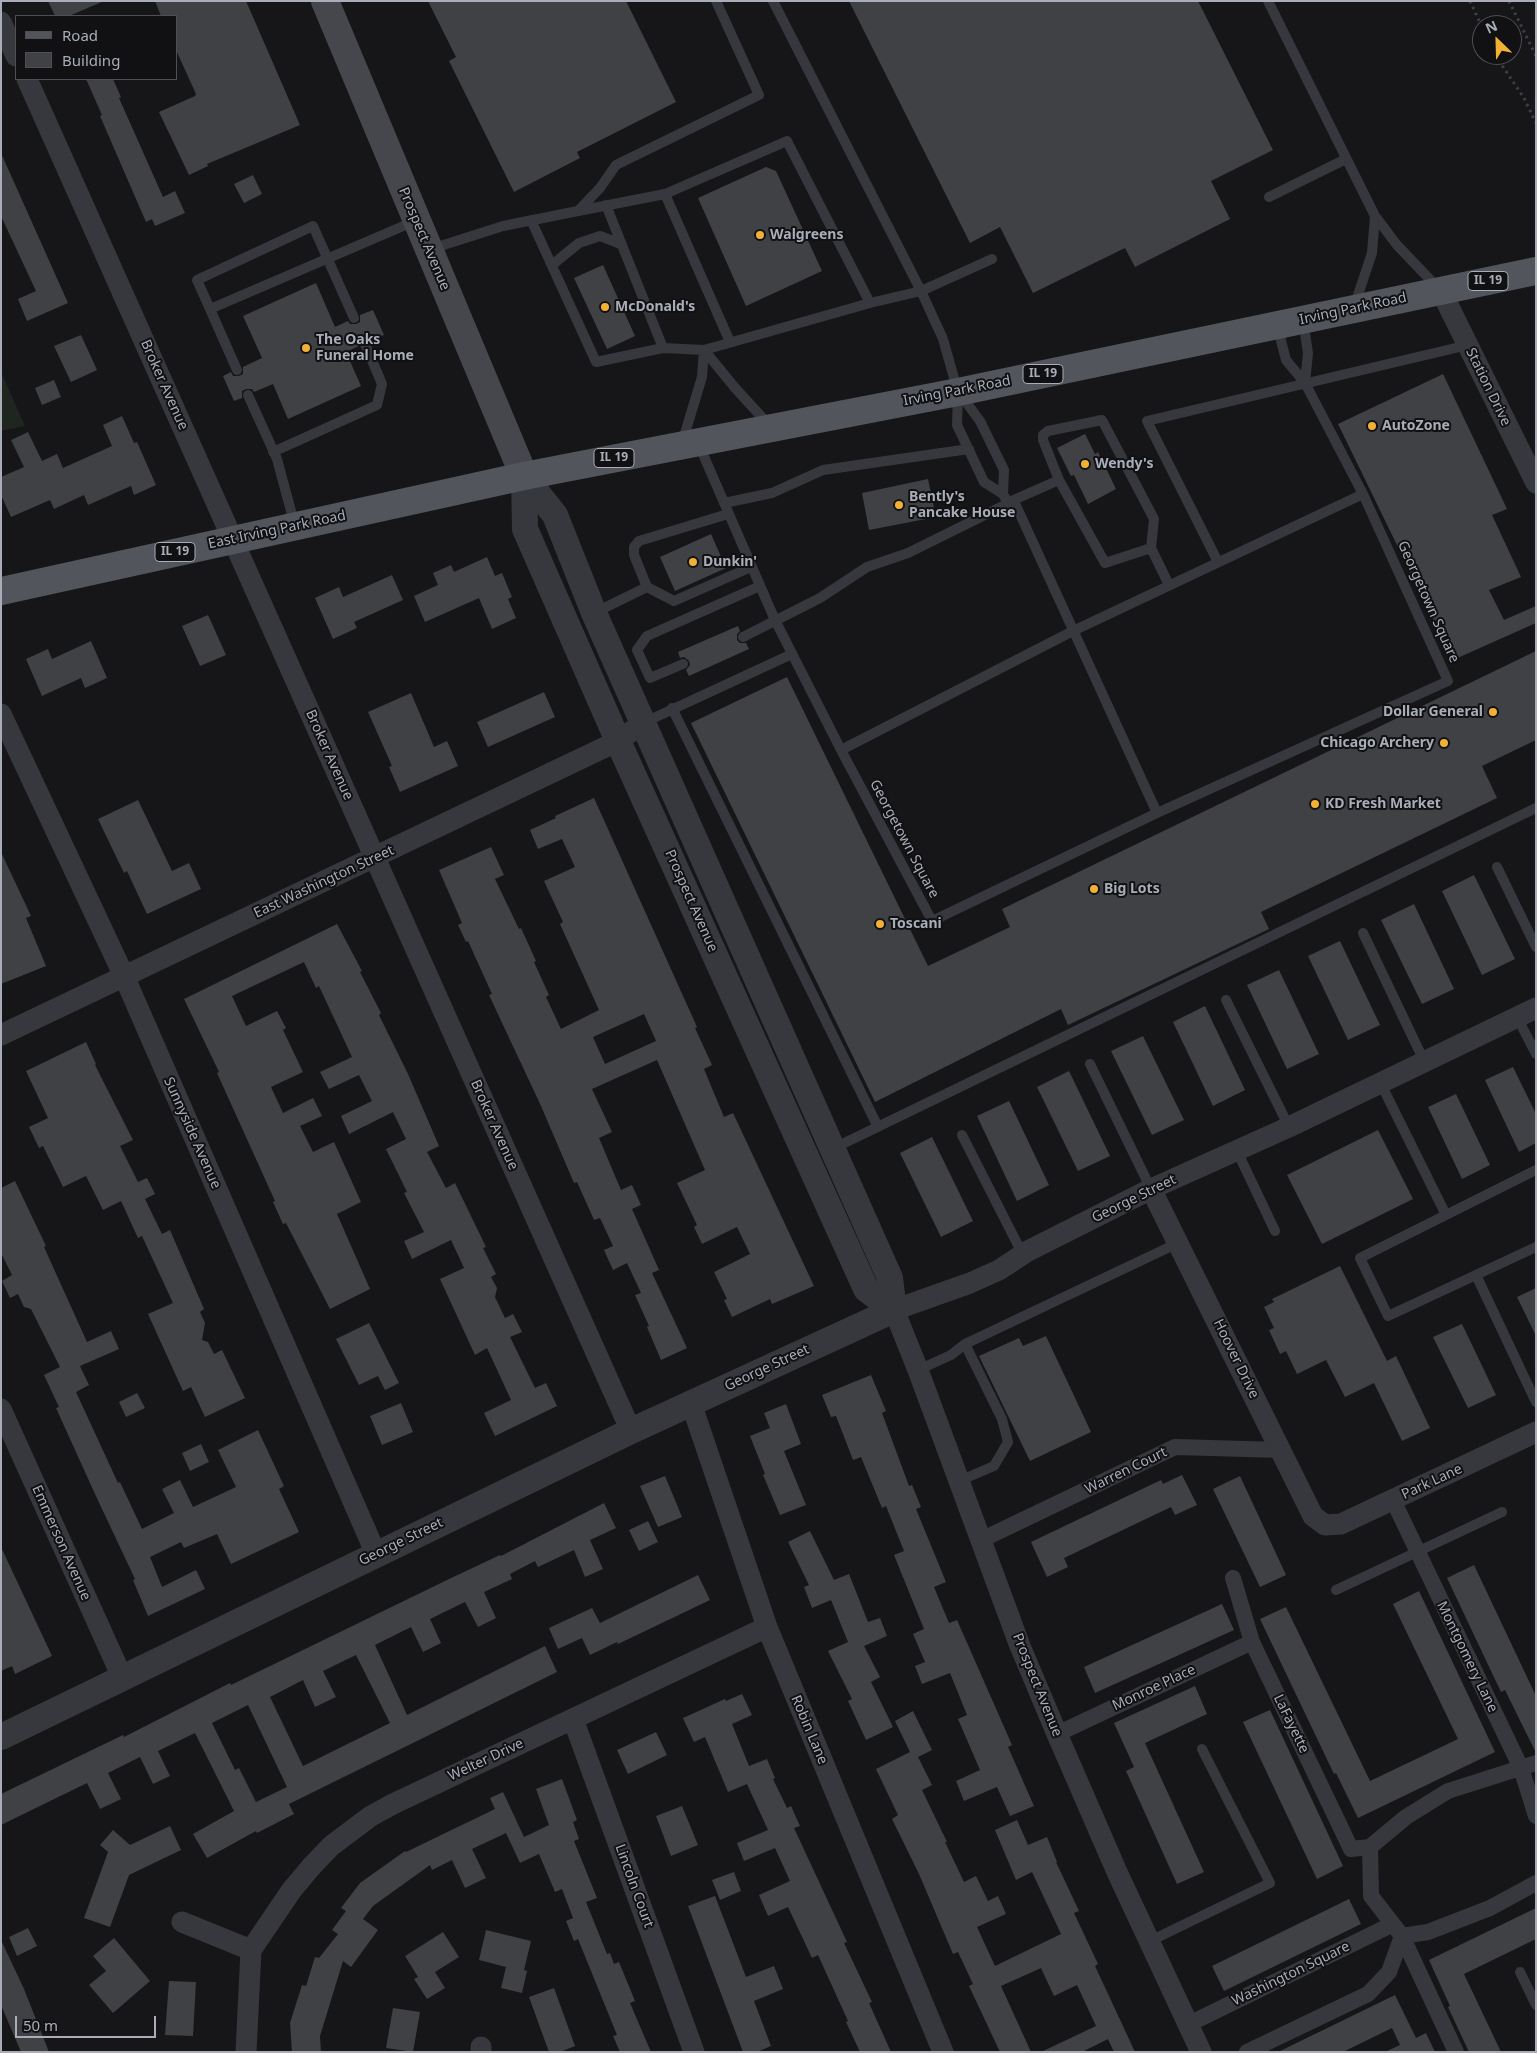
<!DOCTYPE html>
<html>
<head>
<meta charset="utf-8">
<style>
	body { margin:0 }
	#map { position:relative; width:1537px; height:2053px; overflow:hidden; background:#161618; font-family:"Noto Sans",sans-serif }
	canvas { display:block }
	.frame { position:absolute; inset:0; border:2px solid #a8adb8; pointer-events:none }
	.legend { position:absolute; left:15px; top:15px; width:162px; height:65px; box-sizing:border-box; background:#111113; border:1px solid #4d4f55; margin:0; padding:6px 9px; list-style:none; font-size:15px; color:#a8adb8 }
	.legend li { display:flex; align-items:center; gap:10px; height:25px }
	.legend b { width:25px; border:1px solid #4d4f55 }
	.north { position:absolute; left:1472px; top:15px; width:50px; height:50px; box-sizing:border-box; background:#111113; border:1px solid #4d4f55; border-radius:50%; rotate:336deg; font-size:14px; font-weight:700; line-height:20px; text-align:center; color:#a8adb8 }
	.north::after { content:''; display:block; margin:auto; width:18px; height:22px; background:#f2b134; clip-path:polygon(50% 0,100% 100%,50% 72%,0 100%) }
	.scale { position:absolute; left:15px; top:2016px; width:141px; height:22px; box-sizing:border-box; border:2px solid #a8adb8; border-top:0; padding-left:6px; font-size:15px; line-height:18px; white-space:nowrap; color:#a8adb8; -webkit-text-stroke:4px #111113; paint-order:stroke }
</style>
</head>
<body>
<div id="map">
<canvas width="1537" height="2053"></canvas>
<div class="frame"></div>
<ul class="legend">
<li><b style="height:6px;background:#53555c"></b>Road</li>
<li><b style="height:14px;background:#404145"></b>Building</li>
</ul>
<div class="north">N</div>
<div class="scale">50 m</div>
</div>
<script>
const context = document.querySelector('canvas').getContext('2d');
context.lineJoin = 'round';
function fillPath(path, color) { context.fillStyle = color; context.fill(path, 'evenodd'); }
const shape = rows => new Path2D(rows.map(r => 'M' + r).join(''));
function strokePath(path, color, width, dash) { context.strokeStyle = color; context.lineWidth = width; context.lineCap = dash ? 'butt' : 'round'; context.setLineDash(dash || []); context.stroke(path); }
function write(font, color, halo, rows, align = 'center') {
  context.font = font + ' "Noto Sans",sans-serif'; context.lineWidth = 4; context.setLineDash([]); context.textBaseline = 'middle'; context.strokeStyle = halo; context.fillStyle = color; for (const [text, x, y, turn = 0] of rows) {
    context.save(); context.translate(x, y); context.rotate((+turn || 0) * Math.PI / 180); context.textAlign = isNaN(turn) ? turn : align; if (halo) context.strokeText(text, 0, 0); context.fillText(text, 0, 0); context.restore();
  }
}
fillPath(shape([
	[1,372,25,426,1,431]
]), '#1e261f');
fillPath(shape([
	[48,1,104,1,69,16,55,16],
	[155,1,246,1,300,125,207,164,208,166,189,175,159,112,195,96,196,94,176,50,176,16,161,16],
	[428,1,626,1,676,102,577,152,580,158,514,192,449,61,456,57],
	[849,1,1198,1,1273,150,1211,181,1230,219,1135,267,1125,248,1033,293,1000,227,970,243],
	[86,79,113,79,121,97,119,98,163,197,175,191,185,213,155,226,152,219,146,222,100,116,102,115],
	[1,153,68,303,27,321,18,299,36,291,1,216],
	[766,167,776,171,822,271,746,306,698,198],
	[253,175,262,194,244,203,234,184],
	[603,265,635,336,607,349,574,278],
	[316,283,335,327,348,321,350,324,356,324,360,322,360,315,373,310,384,335,371,341,366,337,362,338,358,343,359,346,346,352,361,386,288,419,273,384,254,392,252,389,246,389,242,391,242,398,234,401,223,376,231,372,233,376,239,376,243,374,243,367,262,358,243,316],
	[81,335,97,370,71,382,54,346],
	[1443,374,1507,509,1492,515,1521,577,1489,590,1504,620,1536,606,1536,623,1453,660,1338,424],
	[54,380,61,397,42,405,35,388],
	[122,416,134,443,137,442,156,485,134,495,131,486,88,505,84,495,54,509,50,500,11,517,1,495,1,477,24,467,11,440,28,432,42,461,57,454,63,468,112,446,103,425],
	[1085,434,1095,454,1098,452,1116,489,1088,504,1074,475,1071,476,1057,448],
	[928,479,936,517,869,530,862,493],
	[711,534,726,568,675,591,660,557],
	[487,557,495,576,502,573,512,597,508,599,516,618,492,629,479,598,425,622,414,596,438,585,433,573,451,565,454,572],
	[392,575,403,600,354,622,357,628,333,639,315,598,339,587,343,597],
	[208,615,226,655,200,666,182,626],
	[738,626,740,631,737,634,737,640,740,643,746,643,749,649,689,676,686,670,690,665,689,661,684,657,680,658,678,652],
	[91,641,107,678,85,688,81,678,42,696,26,659,48,649,52,659],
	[1536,651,1536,740,1482,766,1497,798,1261,912,1269,929,1068,1025,1061,1009,875,1102,691,723,787,677,928,966,1010,927,1002,909],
	[544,692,555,717,488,747,477,722],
	[411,693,434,747,447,741,458,766,400,792,389,767,392,766,368,712],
	[594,798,697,1027,695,1028,712,1065,704,1069,724,1117,733,1113,814,1286,772,1304,770,1299,732,1317,724,1300,727,1299,714,1272,750,1254,737,1227,702,1244,694,1227,697,1225,677,1183,705,1170,657,1060,592,1089,612,1132,599,1138,621,1190,632,1185,641,1205,632,1209,659,1270,652,1273,687,1348,661,1360,647,1327,649,1326,635,1295,641,1293,627,1263,613,1270,604,1250,613,1246,600,1218,594,1220,577,1182,574,1183,541,1106,489,995,492,994,468,941,466,942,458,925,462,923,439,870,491,847,504,875,495,879,519,929,521,928,536,961,534,962,549,995,546,997,561,1029,599,1010,560,924,563,922,544,881,575,867,562,839,538,849,530,830,556,818,555,816],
	[644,1014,656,1041,605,1064,593,1037],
	[138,800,172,871,189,863,201,889,147,914,127,871,124,873,98,819],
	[1,852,31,916,26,918,46,966,1,984],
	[1474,875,1515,959,1482,975,1442,891],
	[1414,904,1454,989,1422,1004,1381,920],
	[337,924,362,971,360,972,381,1013,379,1015,408,1074,439,1146,427,1152,446,1188,455,1183,486,1247,483,1248,496,1274,491,1277,497,1288,495,1297,505,1318,513,1314,522,1332,510,1337,535,1388,546,1383,557,1406,495,1436,484,1413,511,1400,487,1348,475,1355,440,1279,464,1268,451,1240,412,1259,404,1241,424,1232,404,1193,407,1192,386,1149,406,1139,393,1112,349,1134,341,1116,372,1101,359,1075,329,1089,320,1072,352,1057,319,986,316,988,304,962,232,996,246,1026,277,1011,286,1028,283,1030,303,1072,271,1087,283,1113,313,1098,322,1116,300,1126,313,1152,334,1142,361,1202,337,1214,370,1289,330,1309,286,1223,283,1224,273,1202,275,1201,217,1073,219,1072,184,999],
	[1340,941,1380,1025,1348,1040,1308,956],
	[1279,970,1319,1054,1287,1069,1247,985],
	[1205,1006,1245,1090,1213,1106,1173,1022],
	[1143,1036,1184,1120,1152,1135,1111,1051],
	[86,1042,96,1064,95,1065,133,1140,120,1146,138,1182,147,1178,155,1194,145,1199,162,1234,170,1230,204,1309,200,1312,205,1323,202,1340,208,1342,214,1354,222,1350,245,1398,205,1417,191,1387,183,1391,148,1314,173,1303,142,1236,138,1238,121,1201,103,1210,86,1176,63,1187,43,1146,39,1148,29,1127,48,1118,26,1071],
	[1513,1067,1536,1114,1536,1143,1519,1152,1485,1080],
	[1069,1071,1110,1156,1078,1171,1037,1087],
	[1456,1094,1490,1165,1462,1179,1428,1107],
	[1009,1101,1049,1185,1017,1201,977,1116],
	[1378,1130,1413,1199,1322,1244,1287,1175],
	[932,1137,973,1221,941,1237,900,1153],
	[15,1181,46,1246,44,1247,87,1342,111,1331,119,1349,80,1366,89,1385,76,1392,118,1483,120,1482,142,1529,174,1513,162,1489,180,1480,193,1507,236,1487,218,1450,258,1430,284,1486,279,1489,299,1532,231,1564,217,1534,184,1548,181,1542,150,1557,162,1587,196,1570,205,1589,148,1616,133,1580,135,1579,95,1494,56,1408,59,1407,44,1375,60,1367,31,1309,24,1307,18,1294,10,1298,2,1281,12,1275,1,1253,1,1188],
	[1340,1266,1387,1361,1396,1356,1430,1428,1402,1441,1374,1383,1345,1397,1326,1360,1297,1374,1286,1351,1280,1354,1269,1330,1274,1328,1264,1307,1274,1302,1272,1299],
	[1536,1288,1536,1336,1517,1297],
	[369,1323,399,1383,385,1390,378,1376,359,1385,336,1339],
	[1462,1324,1496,1395,1468,1408,1433,1337],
	[1046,1336,1091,1432,1030,1461,979,1356,1019,1338,1023,1346],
	[871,1375,886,1411,882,1413,909,1486,912,1485,921,1507,916,1509,946,1582,934,1587,949,1623,957,1620,1012,1745,1008,1747,1034,1806,1010,1816,997,1787,964,1801,956,1781,980,1770,958,1719,967,1715,950,1673,922,1684,915,1666,925,1662,913,1634,924,1629,894,1555,904,1551,886,1506,882,1508,861,1457,853,1460,836,1416,831,1417,822,1395],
	[137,1393,145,1408,126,1417,119,1402],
	[401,1403,413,1432,382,1445,370,1416],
	[786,1404,801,1444,784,1451,806,1505,780,1515,763,1475,765,1474,750,1436,770,1428,764,1413],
	[201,1444,209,1462,190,1471,182,1453],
	[1182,1475,1197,1505,1175,1515,1171,1507,1064,1558,1068,1567,1047,1577,1031,1542,1161,1480,1163,1484],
	[665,1476,682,1517,658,1527,640,1486],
	[1240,1476,1286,1575,1260,1587,1213,1489],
	[604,1503,616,1528,590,1540,603,1569,585,1577,574,1550,538,1567,535,1561,510,1574,512,1579,484,1592,496,1618,478,1627,465,1602,430,1619,441,1643,423,1652,411,1627,375,1645,407,1715,545,1646,557,1672,289,1804,294,1814,257,1833,256,1831,207,1858,193,1834,234,1811,195,1733,158,1751,170,1776,153,1784,140,1757,108,1773,121,1799,100,1809,87,1783,1,1825,1,1794,123,1735,124,1737,230,1683,231,1685,447,1580,500,1555,501,1556],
	[356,1655,390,1723,303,1766,270,1697,303,1680,315,1707,336,1697,323,1671],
	[248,1705,287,1787,256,1802,239,1768,235,1770,212,1723],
	[648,1521,658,1542,639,1551,629,1530],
	[810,1531,834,1580,849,1574,868,1622,880,1618,887,1636,864,1646,880,1677,871,1682,893,1727,866,1740,848,1701,852,1699,828,1651,848,1642,831,1600,812,1608,804,1587,809,1585,788,1542],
	[1,1547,52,1656,15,1674,12,1666,1,1671],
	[1474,1565,1536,1696,1536,1753,1505,1690,1501,1692,1447,1578],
	[698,1575,710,1600,618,1644,617,1642,590,1655,582,1638,558,1649,549,1628,592,1608,600,1623],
	[1419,1591,1495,1752,1358,1818,1336,1773,1334,1774,1260,1619,1286,1607,1370,1781,1458,1739,1393,1604],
	[1222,1604,1234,1630,1095,1693,1084,1667],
	[1195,1686,1207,1714,1145,1743,1204,1872,1177,1884,1126,1771,1134,1767,1114,1723],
	[742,1694,752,1715,732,1724,749,1766,767,1759,775,1778,773,1779,787,1808,791,1806,800,1826,794,1828,847,1942,844,1943,872,2002,869,2003,891,2052,860,2052,846,2022,848,2021,818,1955,812,1958,788,1907,768,1916,759,1895,790,1881,775,1848,744,1861,737,1843,768,1830,747,1784,728,1792,705,1737,694,1742,683,1718,725,1699,726,1701],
	[1270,1710,1343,1866,1317,1879,1243,1722],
	[913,1711,932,1750,918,1757,932,1785,922,1790,947,1842,945,1842,964,1882,976,1876,988,1901,998,1896,1006,1914,977,1927,995,1966,1061,1934,1032,1872,1016,1880,995,1830,1017,1820,1028,1845,1047,1837,1057,1862,1056,1862,1079,1911,1074,1913,1098,1964,1095,1966,1135,2052,1114,2052,1108,2039,1082,2052,1041,2052,1096,2026,1077,1985,1054,1996,1041,1968,1001,1986,1031,2052,1000,2052,969,1986,973,1984,958,1952,953,1954,919,1874,892,1819,898,1815,876,1769,910,1752,895,1721],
	[656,1732,667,1755,628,1774,617,1750],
	[562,1779,577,1820,573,1822,579,1839,574,1841,597,1898,586,1902,607,1954,610,1953,614,1964,619,1962,635,2001,630,2003,651,2052,620,2052,613,2036,617,2035,578,1939,574,1941,566,1921,573,1918,562,1889,555,1892,539,1854,520,1863,506,1833,472,1849,486,1878,465,1888,452,1860,432,1870,430,1865,373,1906,363,1919,378,1930,351,1967,343,1961,320,2036,321,2052,292,2052,290,2023,302,1985,306,1986,315,1957,319,1958,338,1934,332,1930,346,1911,341,1908,360,1883,405,1851,406,1852,495,1809,490,1798,503,1792,524,1837,549,1825,536,1789],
	[682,1806,698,1845,671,1856,656,1816],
	[170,1826,181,1850,129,1875,110,1927,84,1918,108,1852,100,1845,113,1830,130,1845],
	[734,1872,741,1891,720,1900,712,1880],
	[715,1896,746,1977,774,1966,783,1989,754,2001,771,2046,757,2052,743,2052,688,1906],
	[1349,1899,1361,1924,1224,1991,1212,1966],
	[1536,1908,1536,1939,1464,1974,1501,2052,1469,2052,1448,2007,1450,2006,1429,1960],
	[28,1928,37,1946,17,1956,9,1937],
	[486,1930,531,1941,524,1970,527,1971,522,1993,501,1988,506,1967,479,1960],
	[443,1932,459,1957,435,1972,445,1988,427,1999,414,1979,418,1977,405,1956],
	[114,1938,150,1981,113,2013,89,1985,106,1971,93,1956],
	[1,1940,24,1989,49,2052,21,2052,1,2005],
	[169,1981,196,1982,193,2036,165,2035],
	[554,1988,575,2046,560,2052,549,2052,529,1997],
	[1395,1995,1416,2038,1426,2033,1435,2052,1385,2052,1400,2045,1392,2028,1343,2052,1278,2052],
	[393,2008,420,2012,413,2052,386,2048]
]), '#404145');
strokePath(shape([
	[1470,1,1482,27],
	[1509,1,1536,56],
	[1495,55,1524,98,1536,123]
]), '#3d3f44', 3, [2.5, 4]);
strokePath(shape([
	[773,1,921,291,992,259],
	[1268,1,1375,216,1397,245,1438,288],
	[665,194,730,342],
	[1269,197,1346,159],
	[606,205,663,348],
	[578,211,665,194,787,141,870,303,921,291,943,339,958,392,957,425,984,482,1003,494],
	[531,220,596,362,663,348,704,350,870,303],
	[431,249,503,226,578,211,600,188,616,165,759,95,716,1],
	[552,265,579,243,600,236,621,244],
	[1354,307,1372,253,1375,216],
	[210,309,197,280,313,226,354,318],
	[1303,320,1308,353,1305,383],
	[704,350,736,389,770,426],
	[237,370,210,309,415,221],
	[960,394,980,421,1004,470,1003,494,1008,503,1014,501,1157,813,1448,681,1363,494,1305,383,1286,360,1277,325],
	[248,395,277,459,295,526],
	[682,443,702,377,704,350],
	[699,445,775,620,841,750,932,921,1157,813],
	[273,452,377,405,382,384,365,344],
	[1009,502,1059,480],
	[724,503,772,493,823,470,969,449],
	[728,514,639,541,634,547,634,555,647,587,674,601,751,567],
	[1151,548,1105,563,1059,480,1043,440,1043,435,1048,431,1102,420,1154,519,1151,548,1169,585],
	[1218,562,1147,421,1468,345],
	[594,613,647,587],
	[743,637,820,598,867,567,908,553,1013,501],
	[683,664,650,678,637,650,647,636,760,586],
	[672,708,878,1127],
	[643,723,792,654],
	[841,750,1073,631,1363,494],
	[1497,867,1536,947],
	[1363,933,1425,1063],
	[1226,1000,1289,1127],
	[1517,1017,1536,1054],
	[1090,1064,1151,1189],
	[1381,1084,1446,1215],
	[962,1135,1023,1255],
	[832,1149,1536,808],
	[1237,1151,1275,1231],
	[1536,1170,1360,1258,1388,1316,1536,1247],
	[1476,1275,1536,1402],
	[918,1370,951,1355,965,1344,1178,1243],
	[959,1481,994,1466,1008,1442,1002,1419,965,1344],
	[1336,1590,1502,1512],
	[1150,1941,1270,1883,1202,1749],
	[1520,1972,1536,2005]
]), '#37383d', 10);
strokePath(shape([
	[1393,1500,1521,1768,1536,1816],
	[981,1540,1175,1447,1281,1450],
	[1233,1578,1252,1642,1351,1849,1370,1847],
	[1057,1734,1252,1642],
	[1402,1936,1428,1932,1490,1908,1536,1883],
	[1189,2024,1393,1924],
	[1247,2052,1368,1994,1389,1972,1402,1936],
	[1456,2052,1402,1936,1371,1896,1370,1847,1406,1817,1448,1791,1536,1763]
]), '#37383d', 16);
strokePath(shape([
	[1,22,16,56],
	[27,79,631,1431],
	[1441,291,1536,483],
	[1,714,124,976,376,1554],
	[1,1035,618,741,643,723],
	[1151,1189,1313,1516,1325,1525,1341,1524,1536,1432],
	[691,1403,767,1627,943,2052],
	[1,1409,122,1677],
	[573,1719,694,2052],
	[182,1922,251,1950,246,2052],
	[251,1950,291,1891,311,1867,331,1846,371,1816,393,1804,767,1627],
	[481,2052,481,2047],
	[1201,2052,1117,1872,1057,1734,1020,1646,918,1370,894,1310,970,1283,999,1270,1028,1251,1151,1189,1289,1127,1536,1008]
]), '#37383d', 21);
strokePath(shape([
	[524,476,525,529,618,741,866,1289,894,1310],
	[524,476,555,515,594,613,890,1278,894,1310],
	[1,1737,631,1431,894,1310]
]), '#37383d', 26);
strokePath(shape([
	[325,1,524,476]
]), '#45474d', 28);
strokePath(shape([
	[1,591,524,476,958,392,1536,271]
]), '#53555c', 28);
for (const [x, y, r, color] of [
	[760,235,5,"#f2b134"],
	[605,307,5,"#f2b134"],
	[306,348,5,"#f2b134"],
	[1372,426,5,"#f2b134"],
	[1085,464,5,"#f2b134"],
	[899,505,5,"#f2b134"],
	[693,562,5,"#f2b134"],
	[1493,712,5,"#f2b134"],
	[1444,743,5,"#f2b134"],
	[1315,804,5,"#f2b134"],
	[1094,889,5,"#f2b134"],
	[880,924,5,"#f2b134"]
]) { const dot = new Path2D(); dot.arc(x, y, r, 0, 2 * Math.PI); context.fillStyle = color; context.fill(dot); strokePath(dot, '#111113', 2); }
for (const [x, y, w] of [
	[1488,281,40],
	[1043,374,40],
	[614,458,40],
	[175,552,40]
]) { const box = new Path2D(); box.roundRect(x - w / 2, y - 9.5, w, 19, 4); context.fillStyle = '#111113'; context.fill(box); strokePath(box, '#a8adb8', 1); }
write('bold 12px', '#a8adb8', null, [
	["IL 19",1488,281],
	["IL 19",1043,374],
	["IL 19",614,458],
	["IL 19",175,552]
]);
write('bold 14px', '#a8adb8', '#111113', [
	["Walgreens",770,235],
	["McDonald's",615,307],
	["The Oaks",316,340],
	["Funeral Home",316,356],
	["AutoZone",1382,426],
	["Wendy's",1095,464],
	["Bently's",909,497],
	["Pancake House",909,513],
	["Dunkin'",703,562],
	["Dollar General",1483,712,"right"],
	["Chicago Archery",1434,743,"right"],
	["KD Fresh Market",1325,804],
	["Big Lots",1104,889],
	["Toscani",890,924]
], 'left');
write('14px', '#a8adb8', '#111113', [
	["Prospect Avenue",424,239,67],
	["Irving Park Road",1353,309,-12],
	["Broker Avenue",164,385,66],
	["Station Drive",1488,387,64],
	["Irving Park Road",957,391,-11],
	["East Irving Park Road",277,530,-12],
	["Georgetown Square",1428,602,66],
	["Broker Avenue",329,755,66],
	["Georgetown Square",904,839,62],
	["East Washington Street",324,882,-25],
	["Prospect Avenue",691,901,66],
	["Broker Avenue",494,1125,66],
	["Sunnyside Avenue",192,1133,66],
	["George Street",1134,1199,-26],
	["Hoover Drive",1236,1359,64],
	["George Street",767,1368,-25],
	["Warren Court",1126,1471,-26],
	["Park Lane",1432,1482,-25],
	["George Street",401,1542,-26],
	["Emmerson Avenue",61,1543,66],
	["Montgomery Lane",1467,1657,64],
	["Prospect Avenue",1037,1685,68],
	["Monroe Place",1154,1688,-25],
	["LaFayette",1291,1724,64],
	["Robin Lane",809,1730,67],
	["Welter Drive",486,1760,-25],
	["Lincoln Court",634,1886,70],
	["Washington Square",1291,1974,-26]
]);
</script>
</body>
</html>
